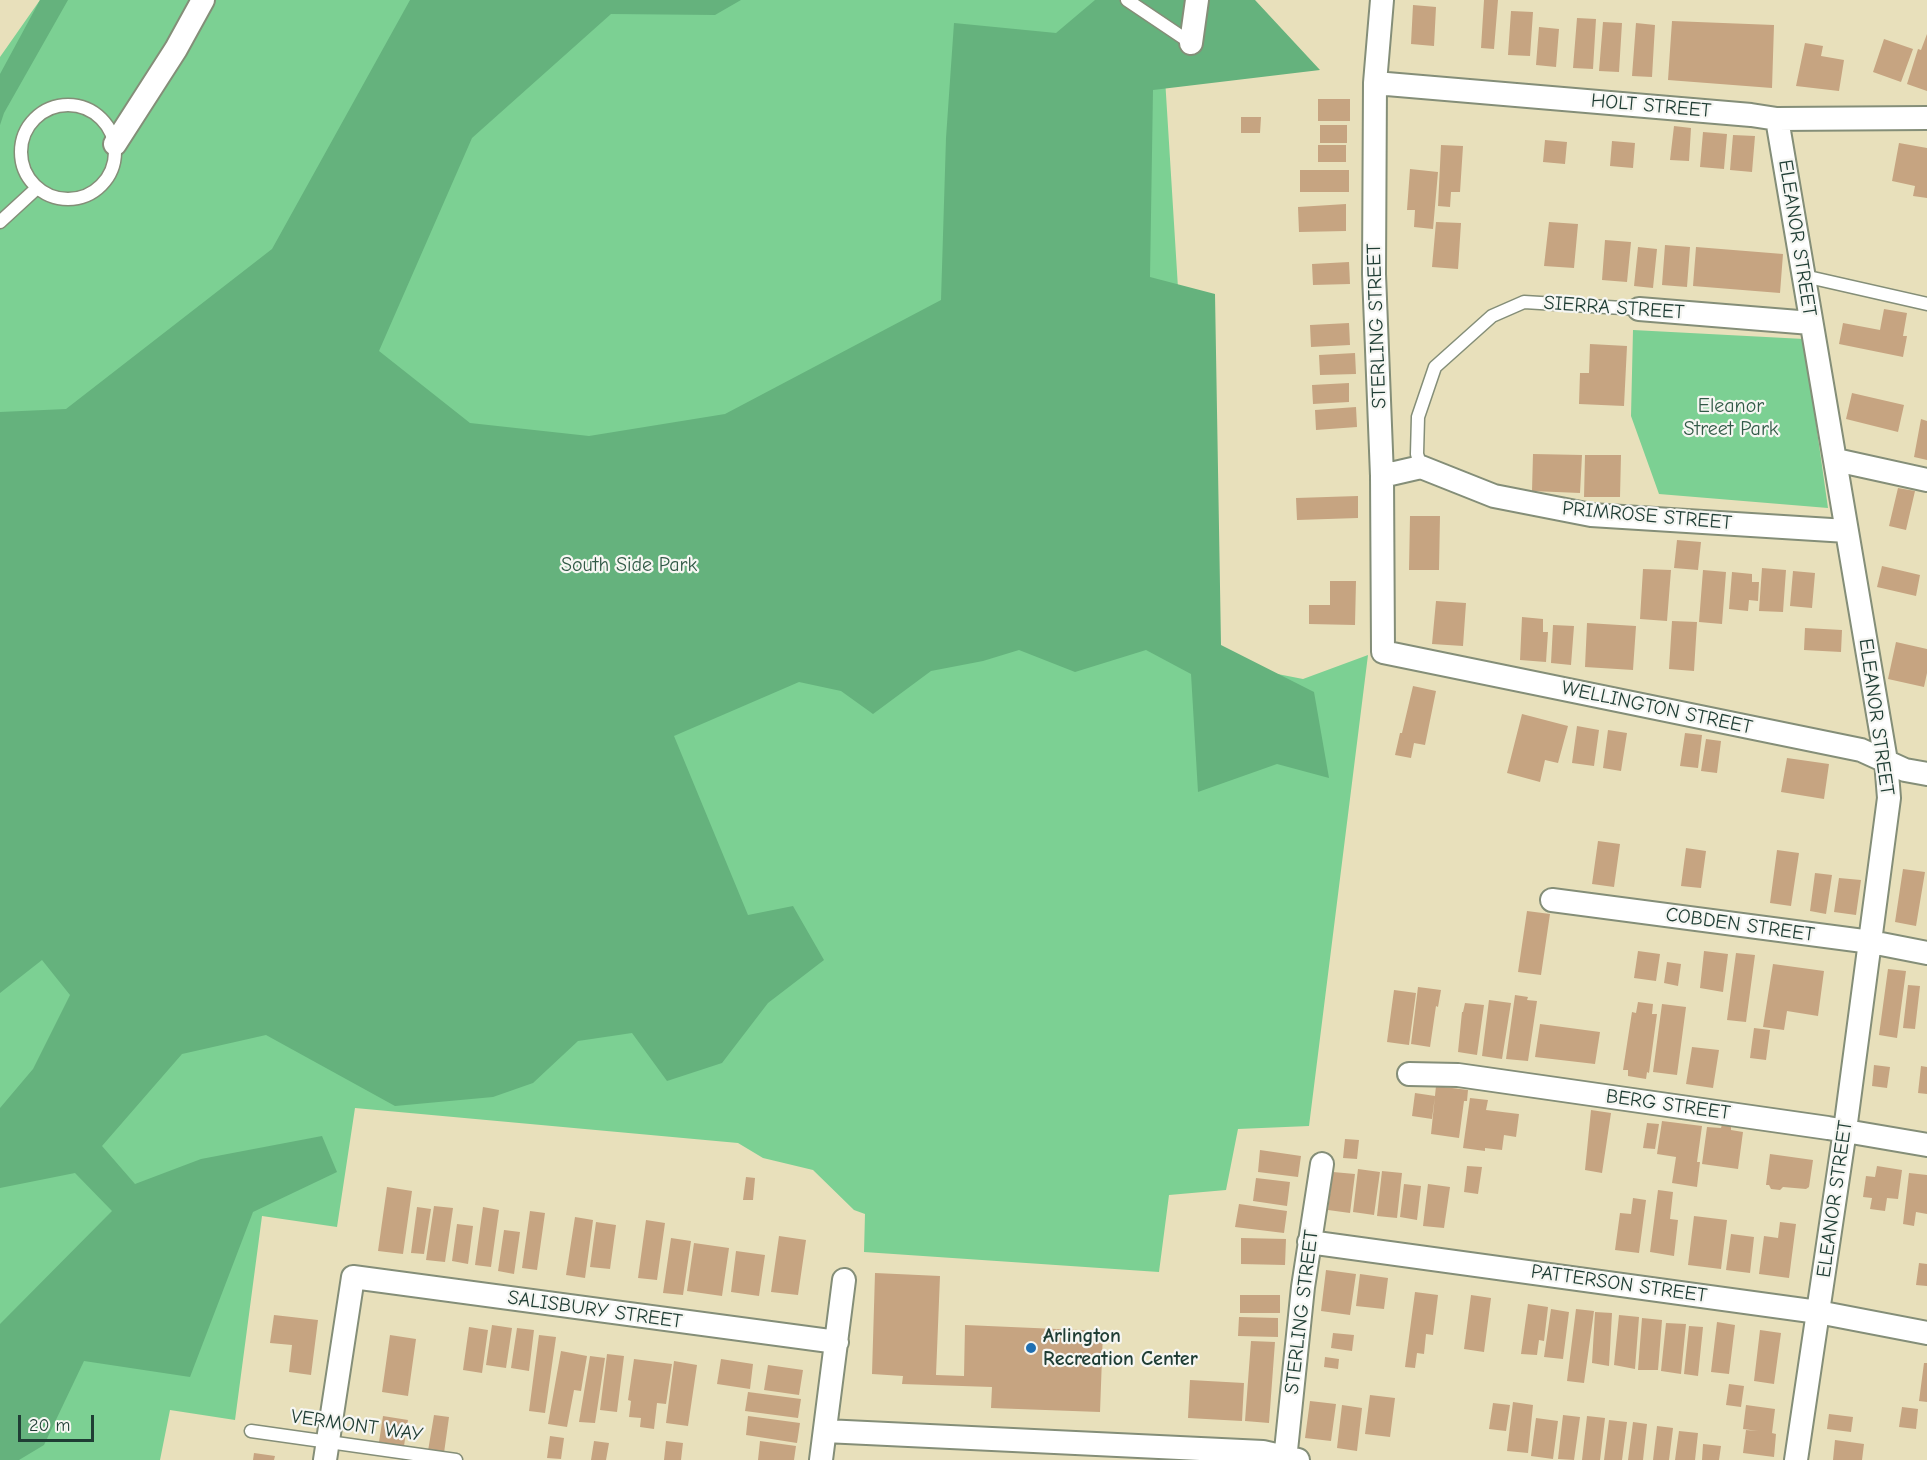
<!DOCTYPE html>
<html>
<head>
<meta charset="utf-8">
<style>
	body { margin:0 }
	#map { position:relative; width:1927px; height:1460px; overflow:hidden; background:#e8e0bb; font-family:"Comic Neue",sans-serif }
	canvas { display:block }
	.scale { position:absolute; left:18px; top:1415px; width:76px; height:27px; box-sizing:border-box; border:3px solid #1f3d34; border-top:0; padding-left:8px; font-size:18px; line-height:21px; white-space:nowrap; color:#1f3d34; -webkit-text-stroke:4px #f6f6f2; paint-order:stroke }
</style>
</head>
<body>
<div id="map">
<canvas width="1927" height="1460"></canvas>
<div class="scale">20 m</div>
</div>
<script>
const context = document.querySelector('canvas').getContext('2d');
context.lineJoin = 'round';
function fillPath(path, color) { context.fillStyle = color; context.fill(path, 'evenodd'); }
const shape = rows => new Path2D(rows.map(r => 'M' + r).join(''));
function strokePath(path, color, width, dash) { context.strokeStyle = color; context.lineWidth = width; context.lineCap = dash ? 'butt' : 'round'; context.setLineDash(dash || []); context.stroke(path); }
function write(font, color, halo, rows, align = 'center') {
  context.font = font + ' "Comic Neue",sans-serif'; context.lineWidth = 4.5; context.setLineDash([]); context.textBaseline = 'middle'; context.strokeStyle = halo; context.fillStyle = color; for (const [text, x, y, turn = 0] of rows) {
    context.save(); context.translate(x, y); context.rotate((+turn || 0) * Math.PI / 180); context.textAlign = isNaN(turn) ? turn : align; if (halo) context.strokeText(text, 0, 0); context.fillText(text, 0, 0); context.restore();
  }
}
fillPath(shape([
	[40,0,1169,0,1163,46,1201,659,1303,679,1368,655,1309,1126,1238,1129,1226,1190,1169,1195,1159,1272,864,1252,865,1214,854,1210,813,1170,763,1158,738,1143,355,1108,337,1227,262,1216,235,1420,170,1410,160,1460,0,1460,0,57],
	[1633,330,1804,339,1828,508,1659,494,1631,416]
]), '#7cd093');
fillPath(shape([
	[40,0,68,0,4,113,0,125,0,74],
	[410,0,741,0,715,15,611,14,472,138,379,351,470,423,589,436,725,414,941,300,946,138,954,23,1056,33,1095,0,1255,0,1320,70,1153,90,1150,277,1215,294,1221,645,1314,692,1329,778,1277,764,1198,792,1191,674,1146,650,1075,672,1019,650,983,661,931,671,873,714,841,691,799,682,674,736,748,915,793,906,824,960,768,1003,722,1063,667,1081,632,1033,578,1041,533,1083,493,1097,395,1106,266,1035,182,1054,102,1146,135,1184,201,1159,322,1136,337,1172,253,1212,190,1377,84,1361,44,1445,19,1460,0,1460,0,1324,112,1211,75,1173,0,1188,0,1108,33,1069,70,995,42,960,0,993,0,412,66,409,272,249]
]), '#65b27d');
fillPath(shape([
	[1484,0,1498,0,1494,49,1481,48],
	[1413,5,1436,7,1434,46,1411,44],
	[1511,11,1533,12,1530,56,1508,55],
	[1577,18,1596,19,1593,69,1573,68],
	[1672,21,1774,25,1772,88,1668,80],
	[1603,22,1622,23,1619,72,1599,71],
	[1636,23,1655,25,1652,77,1632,76],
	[1539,27,1559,29,1556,67,1536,65],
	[1927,34,1927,91,1907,84,1918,49,1921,50],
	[1884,39,1913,49,1901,82,1873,72],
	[1805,43,1823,46,1821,56,1844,60,1839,91,1796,86],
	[1318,99,1350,99,1350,121,1318,121],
	[1241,117,1261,117,1260,133,1241,133],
	[1320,125,1347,125,1347,143,1320,143],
	[1674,126,1691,128,1689,161,1670,160],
	[1703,132,1727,134,1724,169,1700,167],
	[1733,135,1755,136,1752,172,1730,170],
	[1545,140,1567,142,1565,164,1543,162],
	[1612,141,1635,143,1633,168,1610,166],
	[1899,143,1927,148,1927,198,1913,196,1915,186,1892,181],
	[1318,145,1346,145,1346,162,1318,162],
	[1441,145,1463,146,1460,192,1451,192,1450,207,1438,206],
	[1410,169,1438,172,1433,229,1414,227,1415,210,1407,210],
	[1300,170,1349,170,1349,192,1300,192],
	[1346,204,1346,231,1299,232,1298,207],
	[1436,222,1461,223,1458,269,1432,267],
	[1549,222,1578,224,1574,268,1544,266],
	[1605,240,1631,242,1627,282,1602,280],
	[1665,245,1690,247,1687,287,1662,285],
	[1638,247,1657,249,1653,288,1634,286],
	[1696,247,1783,254,1780,293,1693,286],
	[1349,262,1350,284,1313,285,1312,264],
	[1884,309,1907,313,1903,336,1907,336,1903,357,1839,344,1843,323,1880,330],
	[1349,323,1350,345,1311,347,1310,325],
	[1590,344,1627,346,1624,406,1579,404,1580,373,1589,373],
	[1355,353,1356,374,1320,375,1319,355],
	[1349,383,1349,402,1313,404,1312,385],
	[1852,393,1904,405,1898,432,1846,419],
	[1356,407,1357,427,1316,430,1315,410],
	[1921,419,1927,421,1927,460,1914,457],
	[1533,454,1582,455,1580,493,1532,491],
	[1585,455,1621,455,1620,497,1584,497],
	[1898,488,1915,491,1906,530,1889,526],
	[1358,496,1358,518,1297,520,1296,498],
	[1410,516,1440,516,1439,570,1409,570],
	[1677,540,1701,542,1698,570,1674,568],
	[1882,566,1920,575,1916,596,1877,587],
	[1762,568,1786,570,1783,612,1759,611],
	[1643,569,1671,570,1667,621,1640,619],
	[1703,570,1726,572,1722,624,1699,622],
	[1793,571,1815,573,1812,608,1790,606],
	[1732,572,1752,574,1752,582,1759,582,1758,601,1749,600,1748,611,1729,609],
	[1330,581,1356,581,1355,625,1309,624,1309,605,1330,605],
	[1436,601,1466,603,1463,646,1432,644],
	[1522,617,1543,619,1543,632,1548,632,1546,662,1520,660],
	[1672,621,1697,622,1694,671,1669,669],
	[1587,623,1636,626,1633,670,1585,667],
	[1553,625,1574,626,1571,665,1551,663],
	[1805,628,1842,630,1841,652,1804,650],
	[1896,642,1927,649,1927,673,1924,687,1888,679],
	[1413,686,1436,691,1425,745,1414,743,1411,758,1395,755,1400,733,1402,733],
	[1522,714,1568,726,1558,763,1545,760,1540,782,1507,773],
	[1577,726,1599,730,1594,766,1572,763],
	[1608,730,1627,733,1621,771,1603,768],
	[1685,733,1702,735,1698,768,1680,766],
	[1706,739,1721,741,1717,773,1701,771],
	[1787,758,1829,764,1824,799,1781,792],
	[1598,841,1620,844,1614,887,1592,884],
	[1686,848,1706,851,1701,888,1681,886],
	[1777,850,1799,853,1791,906,1770,903],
	[1903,869,1925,872,1916,926,1895,922],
	[1815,873,1832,875,1826,914,1810,911],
	[1839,878,1861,880,1856,915,1834,912],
	[1527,911,1550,914,1541,975,1518,972],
	[1638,951,1660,954,1656,981,1634,978],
	[1704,951,1728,954,1723,992,1700,988],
	[1736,953,1755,955,1746,1022,1727,1020],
	[1667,962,1681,964,1678,986,1664,983],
	[1773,964,1824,971,1818,1016,1787,1011,1784,1030,1763,1027],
	[1888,969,1906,971,1897,1038,1879,1035],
	[1908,985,1920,986,1915,1029,1903,1028],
	[1418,987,1441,990,1438,1007,1436,1006,1430,1047,1411,1044],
	[1394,990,1416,993,1409,1045,1387,1042],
	[1515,995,1528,997,1527,1000,1537,1001,1528,1061,1506,1059],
	[1489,1000,1511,1003,1502,1059,1482,1056],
	[1638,1002,1653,1004,1652,1014,1657,1014,1649,1073,1647,1072,1646,1079,1628,1076,1628,1070,1623,1070,1632,1012,1636,1013],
	[1465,1003,1484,1005,1477,1055,1458,1052,1462,1012,1463,1012],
	[1662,1004,1686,1007,1677,1075,1653,1072],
	[1540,1024,1600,1032,1595,1064,1535,1057],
	[1754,1028,1770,1030,1766,1060,1750,1058],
	[1692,1047,1719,1050,1713,1088,1686,1084],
	[1874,1065,1890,1067,1887,1088,1872,1086],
	[1921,1066,1927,1067,1927,1094,1918,1093],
	[1436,1086,1468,1090,1467,1101,1464,1101,1459,1138,1431,1134],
	[1415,1093,1435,1096,1432,1119,1412,1116],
	[1470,1098,1488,1100,1486,1110,1519,1114,1516,1137,1504,1135,1502,1150,1485,1148,1485,1151,1463,1148],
	[1591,1110,1611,1113,1602,1173,1585,1170],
	[1662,1121,1702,1126,1697,1162,1700,1162,1697,1187,1672,1183,1676,1157,1657,1154],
	[1647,1123,1659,1124,1655,1149,1643,1148],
	[1722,1124,1731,1125,1731,1130,1743,1132,1738,1169,1702,1164,1707,1127,1721,1128],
	[1345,1139,1359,1140,1357,1159,1343,1158],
	[1260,1150,1301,1156,1298,1177,1258,1172],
	[1770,1154,1813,1160,1809,1187,1806,1189,1783,1187,1780,1190,1771,1189,1769,1185,1766,1185],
	[1467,1166,1482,1167,1478,1194,1464,1192],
	[1877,1166,1902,1170,1898,1199,1887,1198,1885,1211,1870,1209,1872,1198,1863,1197,1866,1176,1875,1177],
	[1358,1169,1380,1172,1374,1215,1353,1212],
	[1382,1171,1402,1173,1397,1218,1377,1216],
	[1333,1172,1355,1174,1350,1213,1328,1210],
	[1909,1173,1927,1175,1927,1214,1916,1212,1914,1226,1903,1224],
	[746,1177,755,1178,753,1200,743,1200],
	[1256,1178,1290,1182,1287,1206,1253,1201],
	[1404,1184,1421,1186,1417,1220,1400,1217],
	[1428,1184,1450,1187,1444,1228,1423,1226],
	[387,1187,412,1191,403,1254,378,1251],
	[1658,1190,1673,1192,1670,1219,1678,1220,1674,1256,1650,1252],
	[1633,1198,1646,1200,1639,1253,1615,1250,1620,1213,1631,1214],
	[1239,1204,1287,1211,1284,1233,1235,1227],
	[434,1206,453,1208,445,1262,426,1260],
	[417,1207,431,1209,424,1254,411,1253],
	[483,1207,499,1210,491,1267,475,1265],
	[530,1211,545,1213,537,1270,522,1268],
	[1694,1216,1727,1220,1721,1269,1688,1265],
	[575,1217,593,1220,585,1278,566,1275],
	[646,1220,665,1223,657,1280,638,1278],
	[596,1222,616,1225,610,1269,590,1267],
	[1780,1222,1796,1224,1789,1278,1759,1274,1764,1236,1778,1238],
	[457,1224,473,1226,468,1264,452,1261],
	[504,1230,520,1232,514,1274,498,1271],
	[1731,1234,1754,1237,1750,1273,1726,1270],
	[779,1236,806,1240,798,1295,771,1292],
	[671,1238,691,1241,683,1295,663,1293],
	[1241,1238,1286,1239,1285,1265,1241,1264],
	[694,1243,729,1248,722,1296,687,1291],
	[736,1251,765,1255,759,1296,731,1292],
	[1919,1263,1927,1264,1927,1286,1916,1285],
	[1326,1270,1356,1274,1350,1315,1321,1311],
	[875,1273,940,1276,936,1375,964,1376,965,1325,1103,1331,1100,1412,991,1408,992,1387,902,1384,903,1376,872,1374],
	[1360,1274,1388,1278,1384,1309,1356,1306],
	[1415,1292,1438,1295,1433,1335,1426,1334,1424,1354,1417,1353,1415,1368,1405,1367],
	[1240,1295,1280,1295,1280,1313,1240,1313],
	[1471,1295,1491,1298,1484,1352,1464,1349],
	[1528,1304,1548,1307,1544,1341,1539,1340,1537,1355,1521,1354],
	[1551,1309,1569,1312,1563,1359,1544,1357],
	[1576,1309,1594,1311,1584,1383,1567,1381],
	[1595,1312,1612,1313,1609,1366,1592,1363],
	[274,1315,318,1320,311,1375,289,1372,292,1345,270,1343],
	[1619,1315,1639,1317,1635,1369,1614,1365],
	[1239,1317,1278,1318,1278,1337,1238,1336],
	[1642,1318,1662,1320,1658,1370,1638,1370],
	[1717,1322,1735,1325,1729,1374,1711,1372],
	[1666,1323,1686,1324,1681,1374,1661,1371],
	[492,1325,512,1328,506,1368,486,1365],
	[1689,1326,1703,1327,1698,1376,1684,1374],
	[469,1327,488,1330,482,1373,463,1370],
	[517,1328,534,1330,529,1371,511,1368],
	[1760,1330,1781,1333,1774,1384,1754,1381],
	[1333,1333,1354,1335,1352,1351,1331,1348],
	[390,1335,416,1339,408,1396,382,1392],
	[539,1335,556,1337,545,1413,529,1411],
	[1251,1341,1275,1342,1269,1423,1245,1421],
	[561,1351,587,1356,581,1391,574,1390,567,1427,548,1424],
	[607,1354,624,1356,617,1412,600,1410],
	[590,1356,605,1358,595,1423,579,1422],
	[1325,1357,1339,1359,1338,1369,1324,1367],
	[634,1359,672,1364,666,1404,657,1403,654,1429,640,1427,641,1418,629,1417,631,1401,628,1400],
	[721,1359,753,1364,750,1389,717,1384],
	[674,1361,697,1365,688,1426,666,1423],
	[1924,1363,1927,1363,1927,1402,1919,1401],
	[768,1365,803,1370,799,1395,764,1390],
	[1190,1380,1244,1383,1242,1421,1188,1418],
	[1729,1384,1744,1386,1741,1407,1726,1405],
	[748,1392,801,1399,798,1418,745,1411],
	[1370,1395,1395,1398,1390,1437,1365,1434],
	[1310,1401,1336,1404,1331,1441,1305,1438],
	[1513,1402,1533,1405,1528,1453,1507,1451],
	[1493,1403,1510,1405,1506,1431,1489,1429],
	[1342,1405,1362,1408,1357,1451,1337,1448],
	[1746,1405,1775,1409,1772,1433,1776,1434,1774,1457,1743,1453,1746,1430,1758,1431,1743,1429],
	[1902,1407,1918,1409,1916,1429,1899,1427],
	[1829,1414,1853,1417,1851,1432,1827,1429],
	[434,1415,449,1417,444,1453,428,1451],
	[1563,1415,1580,1417,1574,1460,1558,1459],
	[383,1416,408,1420,404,1446,379,1442],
	[748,1416,800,1423,797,1443,746,1435],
	[1587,1416,1605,1418,1600,1460,1582,1460],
	[1536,1418,1558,1421,1553,1459,1531,1456],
	[1609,1420,1627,1422,1622,1460,1604,1460],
	[1633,1422,1647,1424,1643,1460,1628,1460],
	[1657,1426,1673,1428,1669,1460,1653,1460],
	[1679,1431,1698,1433,1695,1460,1675,1460],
	[550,1436,564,1438,561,1459,547,1458],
	[1835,1440,1864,1444,1862,1460,1833,1460],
	[594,1441,609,1443,606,1460,591,1460],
	[666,1441,683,1443,681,1460,664,1460],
	[760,1441,796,1446,794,1460,758,1460],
	[1703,1444,1721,1446,1719,1460,1702,1460],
	[254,1453,275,1456,274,1460,253,1460]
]), '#c6a481');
const service = shape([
	[1127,0,1191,43],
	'21 152a47 47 0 1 1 94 0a47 47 0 1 1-94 0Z',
	[0,222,37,188],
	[1804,276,1927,304],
	[1421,467,1417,454,1418,417,1435,367,1492,316,1524,302,1639,309],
	[251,1431,456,1460]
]);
const minor = shape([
	[1382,0,1375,83,1374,274,1382,476,1383,652,1861,750,1905,770,1927,774],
	[1191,43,1197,0],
	[1375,83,1751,115,1777,119,1927,118],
	[1777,119,1886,761,1889,798,1845,1130,1796,1460],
	[115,144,176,49,203,0],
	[1639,309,1811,323],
	[1836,460,1927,480],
	[1382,476,1421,467,1494,496,1591,515,1847,531],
	[1552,900,1871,942,1927,953],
	[1409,1074,1458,1075,1828,1128,1927,1145],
	[1309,1242,1818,1312,1927,1333],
	[825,1431,1263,1452,1298,1460],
	[325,1460,353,1277,837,1342],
	[821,1460,844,1280],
	[1285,1460,1303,1287,1322,1164]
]);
strokePath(service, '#848e78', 15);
strokePath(minor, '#848e78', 26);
strokePath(service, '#fff', 12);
strokePath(minor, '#fff', 22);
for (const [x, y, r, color] of [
	[1031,1348,6,"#1f6fb2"]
]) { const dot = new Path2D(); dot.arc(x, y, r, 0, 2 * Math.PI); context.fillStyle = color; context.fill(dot); strokePath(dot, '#f6f6f2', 2); }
write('20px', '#1f3d34', '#f6f6f2', [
	["HOLT STREET",1651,106,5],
	["ELEANOR STREET",1797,238,81],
	["SIERRA STREET",1614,308,4],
	["STERLING STREET",1377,326,-92],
	["PRIMROSE STREET",1647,516,5],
	["WELLINGTON STREET",1657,708,12],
	["ELEANOR STREET",1876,717,82],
	["COBDEN STREET",1740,925,8],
	["BERG STREET",1668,1105,8],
	["ELEANOR STREET",1835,1199,-82],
	["PATTERSON STREET",1619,1284,8],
	["SALISBURY STREET",595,1310,8],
	["STERLING STREET",1302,1312,-83],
	["VERMONT WAY",357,1426,8]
]);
write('20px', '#325a47', '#f6f6f2', [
	["Eleanor",1731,406],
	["Street Park",1731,429],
	["South Side Park",629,565]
]);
write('bold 20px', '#1f3d34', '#f6f6f2', [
	["Arlington",1043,1336],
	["Recreation Center",1043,1359]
], 'left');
</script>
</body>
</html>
